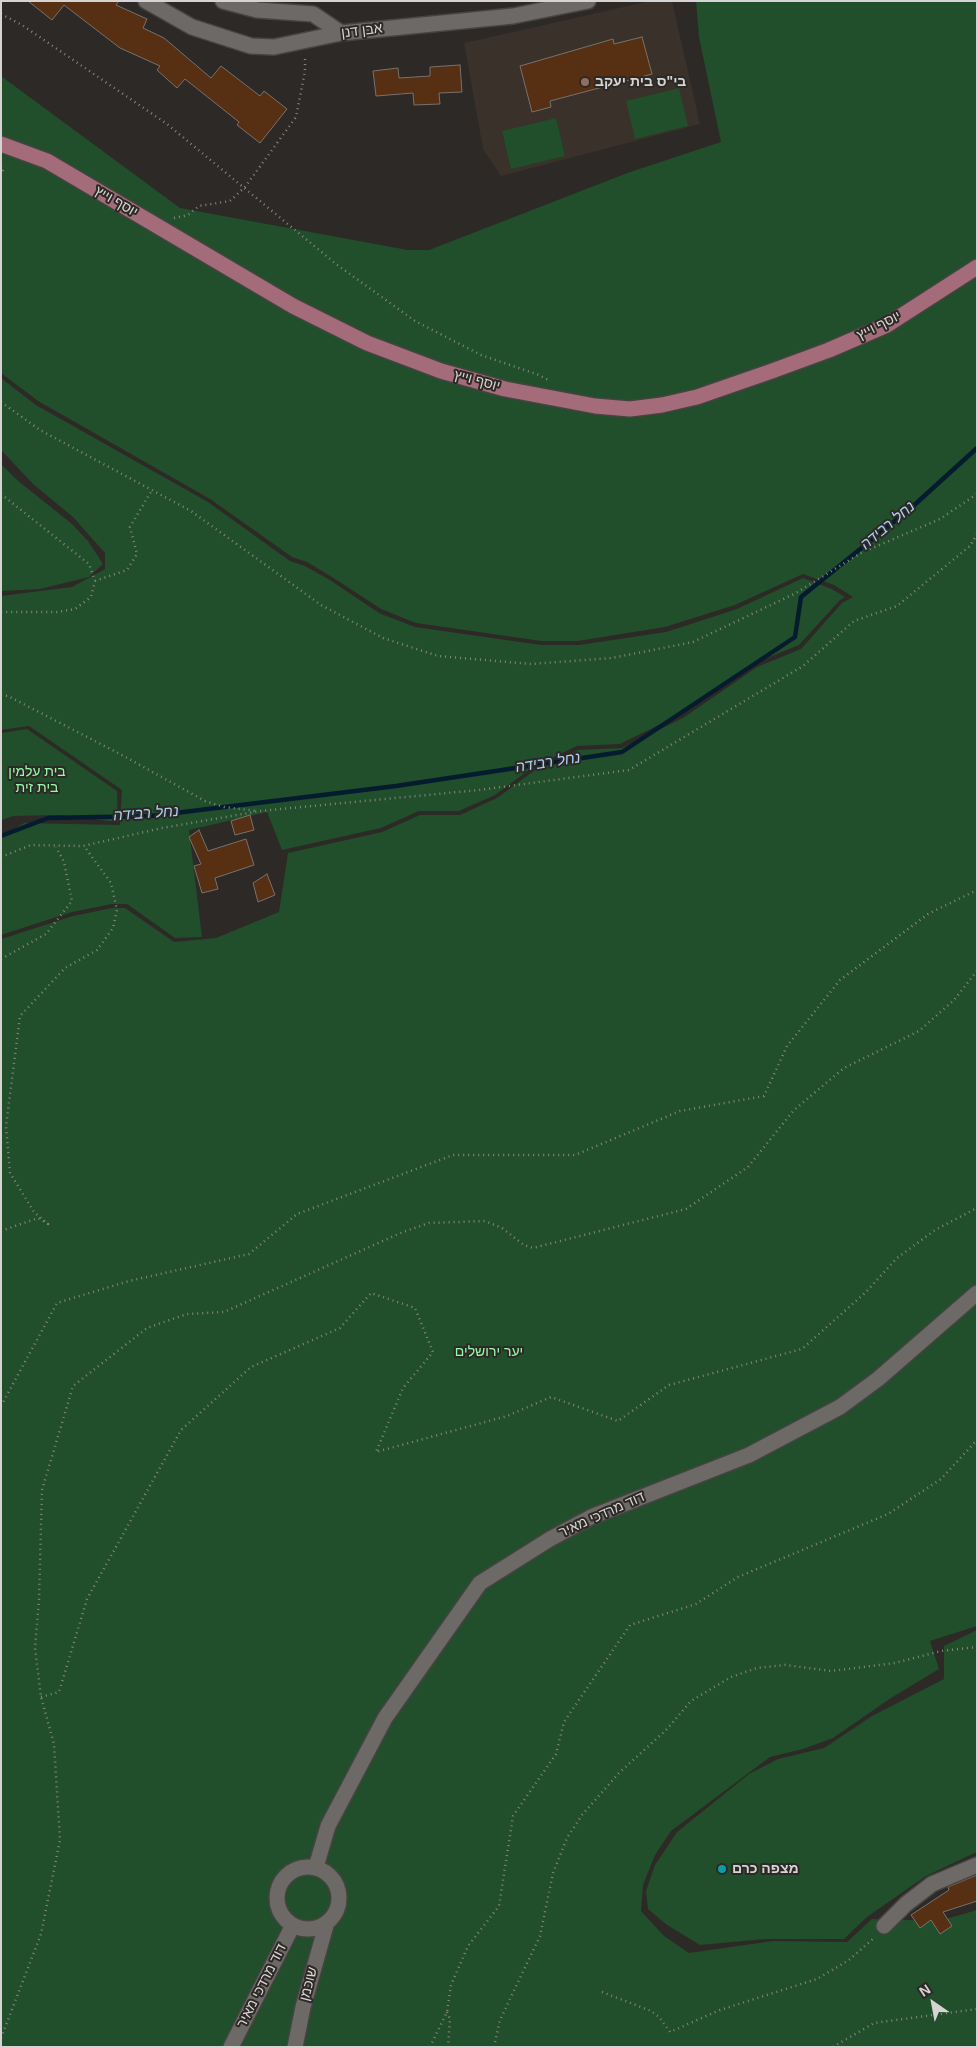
<!DOCTYPE html>
<html>
<head>
<meta charset="utf-8">
<style>
	body { margin:0 }
	#map { position:relative; width:978px; height:2048px; overflow:hidden; background:#2c2926; font-family:Helvetica,sans-serif }
	canvas { display:block }
	.frame { position:absolute; inset:0; border:2px solid #d6d4d2; pointer-events:none }
	.north { position:absolute; left:908px; top:1978px; width:50px; height:50px; -webkit-text-stroke:4px #2c2926; paint-order:stroke; rotate:327deg; font-size:14px; font-weight:700; line-height:20px; text-align:center; color:#d6d4d2 }
	.north::after { content:''; display:block; margin:auto; width:18px; height:22px; background:#d6d4d2; clip-path:polygon(50% 0,100% 100%,50% 72%,0 100%) }
</style>
</head>
<body>
<div id="map">
<canvas width="978" height="2048"></canvas>
<div class="frame"></div>
<div class="north">N</div>
</div>
<script>
const context = document.querySelector('canvas').getContext('2d');
context.lineJoin = 'round';
function fillPath(path, color) { context.fillStyle = color; context.fill(path, 'evenodd'); }
const shape = rows => new Path2D(rows.map(r => 'M' + r).join(''));
function strokePath(path, color, width, dash) { context.strokeStyle = color; context.lineWidth = width; context.lineCap = dash ? 'butt' : 'round'; context.setLineDash(dash || []); context.stroke(path); }
function write(font, color, halo, rows, align = 'center') {
  context.font = font + ' Helvetica,"Noto Sans Hebrew",sans-serif'; context.lineWidth = 4; context.setLineDash([]); context.textBaseline = 'middle'; context.strokeStyle = halo; context.fillStyle = color; for (const [text, x, y, turn = 0] of rows) {
    context.save(); context.translate(x, y); context.rotate((+turn || 0) * Math.PI / 180); context.textAlign = isNaN(turn) ? turn : align; if (halo) context.strokeText(text, 0, 0); context.fillText(text, 0, 0); context.restore();
  }
}
fillPath(shape([
	[650,1,672,1,700,124,501,176,483,149,464,43]
]), '#39312a');
fillPath(shape([
	[696,1,977,1,977,1626,930,1641,939,1669,891,1698,833,1738,803,1749,770,1757,671,1831,655,1855,643,1885,641,1911,664,1936,689,1953,773,1941,847,1942,872,1919,939,1921,977,1910,977,2047,1,2047,1,939,73,916,112,908,125,908,174,942,216,938,279,912,288,853,382,832,420,815,460,815,497,798,535,770,578,750,622,748,683,718,757,667,801,649,842,603,853,597,834,585,803,574,735,605,665,627,578,641,541,641,416,623,381,609,332,577,307,562,292,557,210,499,38,401,1,373,1,76,180,208,408,250,429,250,630,172,721,142,699,37],
	[679,88,688,126,635,139,626,101],
	[556,118,565,156,511,169,502,131],
	[1,378,36,405,208,502,290,561,305,566,330,580,379,613,415,627,541,645,579,645,666,632,737,609,803,578,832,589,845,597,840,600,799,645,755,663,681,714,620,744,577,746,533,767,495,795,459,811,419,811,381,828,282,850,267,812,189,830,202,937,175,938,127,904,112,904,72,912,1,935,1,837,24,823,120,825,122,790,29,726,1,730,1,596,72,587,105,569,105,553,73,517,33,484,1,450],
	[1,464,17,480,72,524,88,541,103,564,89,577,40,589,1,591],
	[27,729,117,791,118,822,60,815,13,816,1,820,1,733],
	[977,1630,977,1852,926,1876,867,1917,844,1939,765,1939,700,1945,667,1925,648,1909,646,1891,655,1865,677,1832,749,1774,778,1759,824,1748,872,1716,944,1679,944,1646]
]), '#214e2b');
strokePath(shape([
	[1,836,48,818,151,816,396,786,622,752,795,637,801,597,911,508,977,448]
]), '#051c2f', 4.5);
const building = shape([
	[28,1,119,1,116,5,147,19,143,28,164,38,211,78,221,66,260,96,264,91,287,109,260,143,237,125,239,122,185,79,177,88,157,70,160,66,120,48,64,5,52,20,28,1],
	[642,37,652,74,550,101,551,107,532,112,520,66,613,39,614,44,642,37],
	[460,65,462,92,439,93,440,104,414,105,413,93,376,96,373,71,398,68,399,78,430,76,430,67,460,65],
	[250,815,254,830,235,835,231,821,250,815],
	[199,830,208,851,246,839,254,865,215,878,218,889,202,893,194,866,201,864,189,837,199,830],
	[267,874,275,895,258,902,253,883,267,874],
	[977,1875,977,1901,943,1912,952,1926,940,1934,931,1920,920,1928,911,1915,949,1890,948,1887,977,1875]
]);
fillPath(building, '#572f13');
strokePath(building, '#76726f', 1);
const minor = shape([
	[146,1,192,27,251,46,274,47,341,33,513,16,588,1],
	[223,1,257,10,313,14,341,33],
	'277 1898a31 31 0 1 1 62 0a31 31 0 1 1-62 0Z',
	[316,1867,328,1826,385,1718,480,1583,550,1539,591,1517,749,1455,840,1407,878,1379,977,1293],
	[884,1926,906,1904,932,1884,977,1865],
	[231,2047,293,1925],
	[295,2047,303,2007,327,1922]
]);
const major = shape([
	[1,144,47,161,293,306,367,343,441,371,505,389,595,406,630,409,662,405,697,397,772,371,829,350,887,325,977,267]
]);
strokePath(minor, '#464442', 18);
strokePath(major, '#464442', 18);
strokePath(shape([
	[1,14,22,25,167,124,336,264,415,321,481,355,539,375,550,381],
	[1,167,4,169,1,173],
	[174,218,188,215,199,206,230,201,245,187,296,117,305,71,305,55],
	[1,402,40,430,191,511,321,605,383,638,438,656,531,664,612,658,693,642,796,593,861,553,940,519,977,494],
	[1,494,89,564,95,581,91,597,75,609,57,612,1,612],
	[95,581,127,570,137,554,130,527,152,490],
	[1,695,8,696,120,754,205,801,224,807,257,811],
	[1,857,31,845,83,846,162,828,260,811,479,790,629,770,803,666,854,621,897,606,970,546,977,534],
	[1,959,46,934,72,901,64,862,56,847],
	[1,1231,38,1218,48,1224,34,1212,10,1173,6,1126,20,1016,65,968,97,950,113,928,117,910,111,883,84,846],
	[1,1406,57,1303,129,1281,249,1254,297,1214,453,1155,575,1155,680,1111,764,1096,787,1046,840,980,928,914,977,890],
	[41,1697,59,1692,87,1599,181,1430,251,1367,340,1328,371,1293,415,1308,433,1352,403,1388,376,1452,507,1416,551,1397,618,1421,669,1385,802,1349,866,1292,897,1258,935,1230,977,1208],
	[602,1992,651,2011,659,2017,670,2032,720,2010,817,1979,849,1960,875,1937],
	[447,2012,450,2019,448,2047],
	[1,2038,41,1934,60,1840,54,1744,41,1697,35,1648,39,1599,42,1490,73,1386,147,1328,187,1314,224,1312,403,1232,429,1223,485,1221,502,1228,524,1245,533,1248,686,1209,748,1167,794,1110,844,1068,919,1031,954,1000,977,971],
	[430,2047,447,2012,451,1985,468,1946,499,1906,513,1816,556,1754,564,1722,630,1625,696,1604,738,1577,888,1514,941,1479,977,1440],
	[494,2047,500,2020,540,1936,553,1873,567,1838,582,1815,619,1773,667,1729,691,1701,731,1677,757,1668,785,1665,831,1671,895,1663,941,1651,977,1647],
	[833,2047,874,2023,977,2009]
]), '#878582', 2.5, [1, 4]);
strokePath(minor, '#6d6966', 15);
strokePath(major, '#a46c7a', 15);
for (const [x, y, r, color] of [
	[585,82,5,"#8d6e63"],
	[722,1869,5,"#0f9aa8"]
]) { const dot = new Path2D(); dot.arc(x, y, r, 0, 2 * Math.PI); context.fillStyle = color; context.fill(dot); strokePath(dot, '#2c2926', 2); }
write('14px', '#d6d4d2', '#2c2926', [
	["אבן דנן",362,31,-7],
	["יוסף וייץ",116,202,30],
	["יוסף וייץ",879,326,-27],
	["יוסף וייץ",477,381,15],
	["דוד מרדכי מאיר",602,1515,-24],
	["שוכמן",309,1984,-75],
	["דוד מרדכי מאיר",262,1986,-63]
]);
write('bold 14px', '#d6d4d2', '#2c2926', [
	["בי\"ס בית יעקב",595,82],
	["מצפה כרם",732,1869]
], 'left');
write('14px', '#95faa7', '#2c2926', [
	["בית עלמין",37,772],
	["בית זית",37,788],
	["יער ירושלים",489,1352]
]);
write('italic 15px', '#accff0', '#2c2926', [
	["נחל רבידה",888,526,-40],
	["נחל רבידה",548,763,-9],
	["נחל רבידה",146,814,-4]
]);
</script>
</body>
</html>
